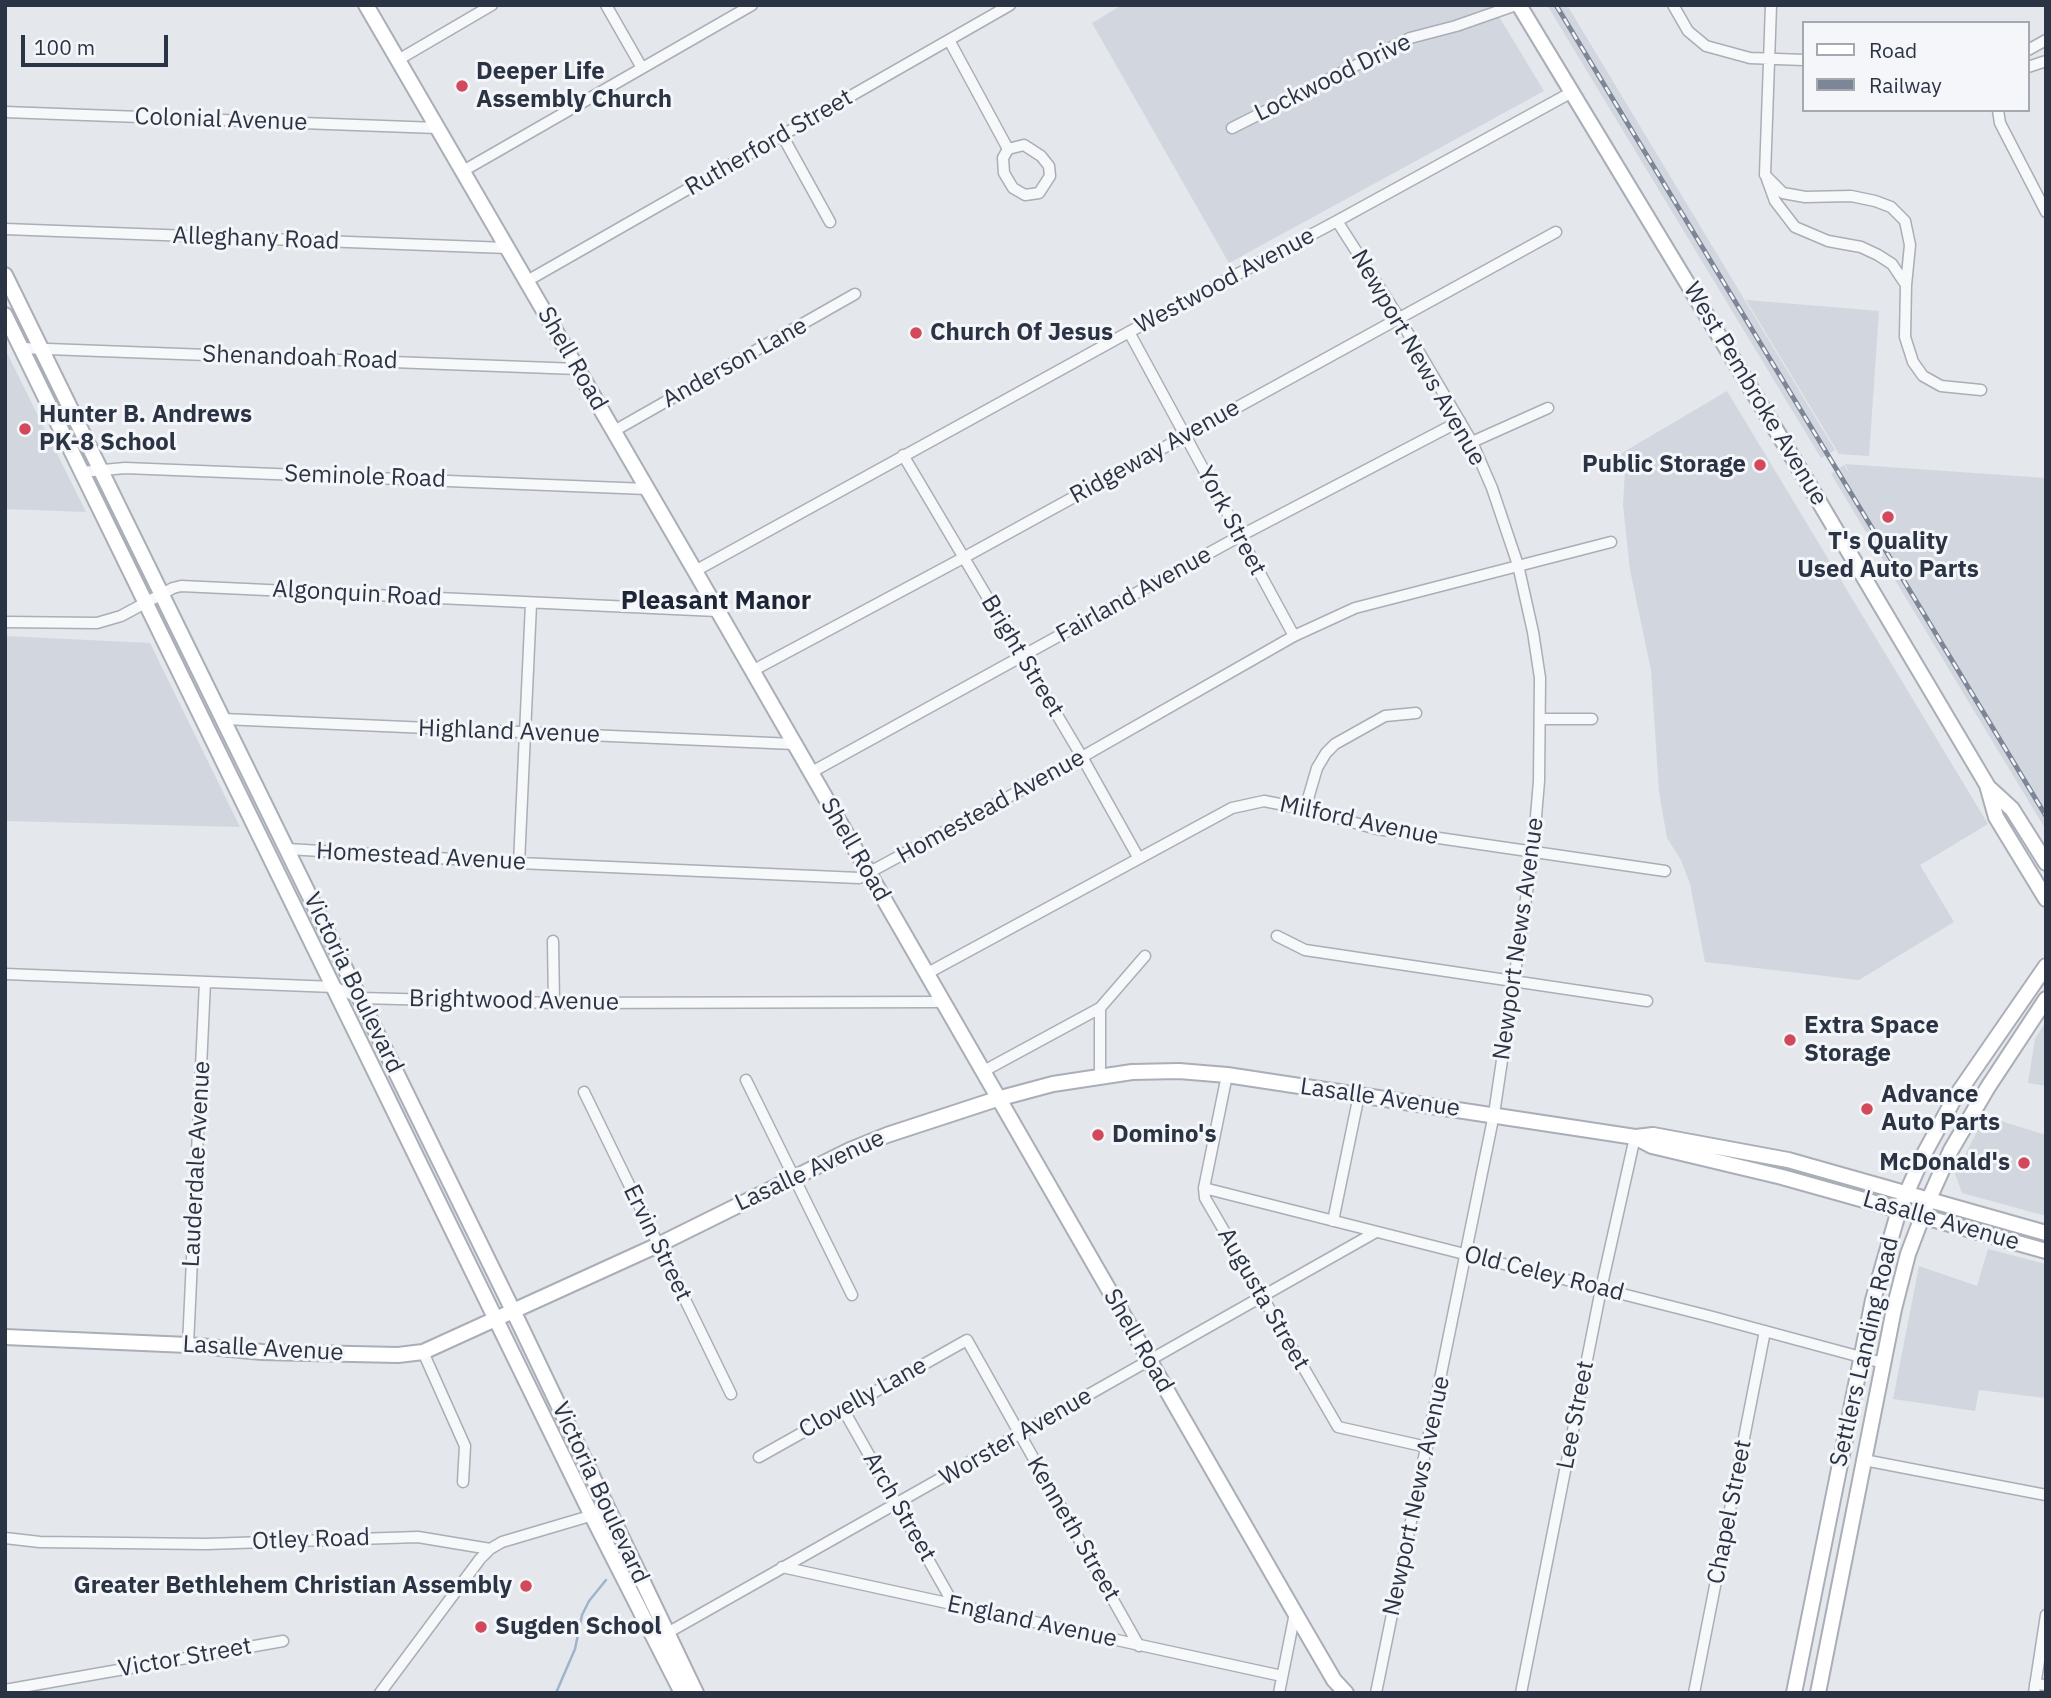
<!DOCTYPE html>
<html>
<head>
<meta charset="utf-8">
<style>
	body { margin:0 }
	#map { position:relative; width:2051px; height:1698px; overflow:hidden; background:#e4e7ec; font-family:"IBM Plex Sans",sans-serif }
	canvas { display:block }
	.frame { position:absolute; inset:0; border:7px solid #2b3445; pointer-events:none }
	.legend { position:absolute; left:1802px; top:21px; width:228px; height:91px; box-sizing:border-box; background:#f4f6f9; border:2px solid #a4a8b1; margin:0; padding:9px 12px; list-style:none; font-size:21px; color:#2b3445 }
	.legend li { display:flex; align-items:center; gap:14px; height:35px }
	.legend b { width:35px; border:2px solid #a4a8b1 }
	.scale { position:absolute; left:21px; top:35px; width:147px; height:32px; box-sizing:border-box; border:4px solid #2b3445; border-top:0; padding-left:9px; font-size:21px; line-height:24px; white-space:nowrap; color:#2b3445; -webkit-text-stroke:5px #f4f6f9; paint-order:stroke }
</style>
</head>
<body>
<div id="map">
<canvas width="2051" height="1698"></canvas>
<div class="frame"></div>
<ul class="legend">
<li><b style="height:9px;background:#fff"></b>Road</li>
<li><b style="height:9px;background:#7d8696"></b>Railway</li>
</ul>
<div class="scale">100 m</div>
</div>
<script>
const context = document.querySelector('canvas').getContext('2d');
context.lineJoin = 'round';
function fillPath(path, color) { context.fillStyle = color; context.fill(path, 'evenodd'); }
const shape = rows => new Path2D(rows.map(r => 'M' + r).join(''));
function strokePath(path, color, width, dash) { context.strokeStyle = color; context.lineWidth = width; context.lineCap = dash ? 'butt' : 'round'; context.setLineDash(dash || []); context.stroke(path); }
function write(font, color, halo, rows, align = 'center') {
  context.font = font + ' "IBM Plex Sans",sans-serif'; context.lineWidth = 6; context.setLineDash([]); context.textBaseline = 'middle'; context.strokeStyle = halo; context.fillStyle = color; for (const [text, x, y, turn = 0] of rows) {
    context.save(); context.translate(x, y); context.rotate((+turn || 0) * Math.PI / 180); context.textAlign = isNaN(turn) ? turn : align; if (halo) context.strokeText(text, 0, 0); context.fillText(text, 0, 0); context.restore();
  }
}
fillPath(shape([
	[1122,5,1492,5,1544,91,1229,263,1092,23],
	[1547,5,1567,5,1835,450,1821,458],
	[1746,300,1879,311,1869,456,1839,454],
	[5,349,86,512,5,509],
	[1727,391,1988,824,1920,865,1954,922,1859,980,1705,962,1690,884,1681,860,1667,838,1659,792,1651,670,1630,570,1623,505,1625,470,1622,453],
	[1845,464,2046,478,2046,830,1831,474,1844,465,1850,474],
	[5,636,150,643,240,827,5,821],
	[2046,1021,2046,1086,2028,1083,2035,1039],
	[1984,1118,1994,1119,2046,1135,2046,1216,1962,1193,1955,1174],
	[1988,1249,2046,1264,2046,1398,1979,1390,1975,1411,1893,1399,1919,1266,1977,1286]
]), '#d2d6de');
strokePath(shape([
	[556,1693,575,1649,582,1615,589,1601,606,1580]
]), '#9fb4cc', 2.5);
const street = shape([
	[606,5,642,68],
	[1673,5,1688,31,1706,46,1750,58,1804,60],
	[1771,5,1765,175,1783,193,1805,197,1851,196,1875,201,1891,207,1905,221,1910,245,1906,285,1905,337,1913,362,1923,376,1941,386,1981,390],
	[949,40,1008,149,1024,145,1041,156,1049,166,1050,176,1039,193,1025,195,1013,188,1004,173,1003,158,1008,149],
	[2028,50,2046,40],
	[398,60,492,5],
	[2028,67,2046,61],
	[1998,110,2000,123,2046,212],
	[5,112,437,128],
	[1232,128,1410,38,1456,26,1516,5],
	[782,135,830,222],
	[463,171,752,5],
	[1767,179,1775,201,1795,227,1828,241,1861,247,1878,255,1892,264,1906,285],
	[1337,221,1399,318,1472,442,1492,488,1518,565,1533,632,1540,678,1539,781,1533,852,1494,1114,1376,1693],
	[5,229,507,248],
	[527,281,1010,5],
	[1129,332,1294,636],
	[21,348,578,369],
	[614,431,855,294],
	[1472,442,1548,408],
	[903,455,1082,757,1138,857],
	[82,472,125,468,647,489],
	[695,571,1129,332,1337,221,1572,92],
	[5,622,97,623,121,616,173,588,181,586,717,611],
	[752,671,963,558,1556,232],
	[223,719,794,744],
	[1541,719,1592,719],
	[810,773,1240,536,1460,421],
	[1305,809,1317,768,1326,753,1335,744,1385,716,1416,713],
	[288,849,519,863,859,878,1082,757,1294,636,1355,608,1611,542],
	[519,863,531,604],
	[1277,936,1305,950,1647,1001],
	[553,941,554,1003],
	[5,974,334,987,360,998,554,1003,942,1002],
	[926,974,1232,808,1264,801,1305,809,1377,829,1665,871],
	[1100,1008,1100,1076],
	[982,1072,1100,1008,1145,956],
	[1227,1075,1204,1188,1205,1198,1338,1427,1427,1447],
	[746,1080,852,1295],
	[584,1092,731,1394],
	[1204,1188,1709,1316,1883,1363],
	[1333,1221,1359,1095],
	[188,1345,205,982],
	[423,1352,465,1446,463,1482],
	[843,1409,954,1605],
	[759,1457,967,1340,1139,1646],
	[1864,1460,2046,1495],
	[5,1538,40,1542,206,1544,418,1537,490,1549,502,1542,610,1510],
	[782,1567,1282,1676],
	[662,1636,1376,1232],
	[2035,1684,2046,1685],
	[5,1690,283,1641],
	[380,1693,480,1559,490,1549],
	[1279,1693,1295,1613],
	[1521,1693,1601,1289,1635,1137],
	[1694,1693,1765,1331],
	[2034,1693,2046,1615]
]);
const secondary = shape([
	[366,5,695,571,1295,1613,1334,1680,1346,1693],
	[1519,5,1805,478,1987,785,1996,817,2046,899],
	[5,275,521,1327,696,1693],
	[5,315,592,1516,682,1693],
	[1988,787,2012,809,2046,863],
	[1636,1137,1653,1135,1788,1160,2046,1233],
	[5,1337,188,1345,262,1352,398,1355,423,1352,658,1245,850,1150,887,1135,997,1099,1053,1084,1132,1072,1179,1071,1227,1075,1635,1137,1652,1146,1782,1177,2046,1251],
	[1794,1693,1873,1300,1899,1210,1924,1154,1954,1099,2046,966],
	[1818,1693,1894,1309,1908,1254,1929,1199,1951,1150,1988,1087,2046,999]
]);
strokePath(street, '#a9aeb7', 13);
strokePath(secondary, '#a9aeb7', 18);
strokePath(street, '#f7f8fa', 10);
strokePath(secondary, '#fff', 14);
const rail = shape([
	[1556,5,2046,816]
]);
strokePath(rail, '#7d8696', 5);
strokePath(rail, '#f4f6f9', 2.5, [8]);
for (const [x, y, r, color] of [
	[462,86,7,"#d1495b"],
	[916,333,7,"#d1495b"],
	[25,429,7,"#d1495b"],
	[1760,465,7,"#d1495b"],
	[1888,517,7,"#d1495b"],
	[1790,1040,7,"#d1495b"],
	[1867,1109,7,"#d1495b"],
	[1098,1135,7,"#d1495b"],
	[2024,1163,7,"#d1495b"],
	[526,1586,7,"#d1495b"],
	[481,1627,7,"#d1495b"]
]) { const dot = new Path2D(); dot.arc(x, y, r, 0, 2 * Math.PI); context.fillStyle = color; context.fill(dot); strokePath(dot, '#f4f6f9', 2.5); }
write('bold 24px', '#2b3445', '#f4f6f9', [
	["Deeper Life",476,72],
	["Assembly Church",476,100],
	["Church Of Jesus",930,333],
	["Hunter B. Andrews",39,415],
	["PK-8 School",39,443],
	["Public Storage",1746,465,"right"],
	["T's Quality",1888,542,"center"],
	["Used Auto Parts",1888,570,"center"],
	["Extra Space",1804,1026],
	["Storage",1804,1054],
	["Advance",1881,1095],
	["Auto Parts",1881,1123],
	["Domino's",1112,1135],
	["McDonald's",2010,1163,"right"],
	["Greater Bethlehem Christian Assembly",512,1586,"right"],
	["Sugden School",495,1627]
], 'left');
write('24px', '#2b3445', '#f4f6f9', [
	["Lockwood Drive",1333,78,-26],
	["Colonial Avenue",221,120,2],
	["Rutherford Street",769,143,-30],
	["Alleghany Road",256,239,2],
	["Westwood Avenue",1225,281,-28],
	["Shenandoah Road",300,358,2],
	["Newport News Avenue",1418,358,60],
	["Shell Road",572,359,60],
	["Anderson Lane",735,363,-29],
	["West Pembroke Avenue",1755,394,59],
	["Ridgeway Avenue",1155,452,-29],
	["Seminole Road",365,477,2],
	["York Street",1231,521,62],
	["Algonquin Road",357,594,3],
	["Fairland Avenue",1134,595,-29],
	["Bright Street",1022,656,59],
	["Highland Avenue",509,732,2],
	["Homestead Avenue",991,807,-29],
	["Milford Avenue",1359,821,12],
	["Shell Road",855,850,60],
	["Homestead Avenue",421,857,3],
	["Newport News Avenue",1519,939,-82],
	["Victoria Boulevard",353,983,64],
	["Brightwood Avenue",514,1001,1],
	["Lasalle Avenue",1380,1098,8],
	["Lauderdale Avenue",197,1164,-87],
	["Lasalle Avenue",810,1171,-25],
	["Lasalle Avenue",1941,1221,16],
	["Ervin Street",657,1243,64],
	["Old Celey Road",1544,1274,14],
	["Augusta Street",1263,1299,60],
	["Shell Road",1138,1341,60],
	["Lasalle Avenue",263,1349,3],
	["Settlers Landing Road",1865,1352,-77],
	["Clovelly Lane",863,1398,-29],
	["Lee Street",1576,1415,-79],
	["Worster Avenue",1016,1437,-30],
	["Victoria Boulevard",600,1493,65],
	["Newport News Avenue",1417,1496,-78],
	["Arch Street",899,1507,60],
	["Chapel Street",1730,1512,-79],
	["Kenneth Street",1073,1529,60],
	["Otley Road",311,1540,-2],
	["England Avenue",1032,1622,12],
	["Victor Street",185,1658,-10]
]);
write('bold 26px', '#1d2536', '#f4f6f9', [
	["Pleasant Manor",716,601]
]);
</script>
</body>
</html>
